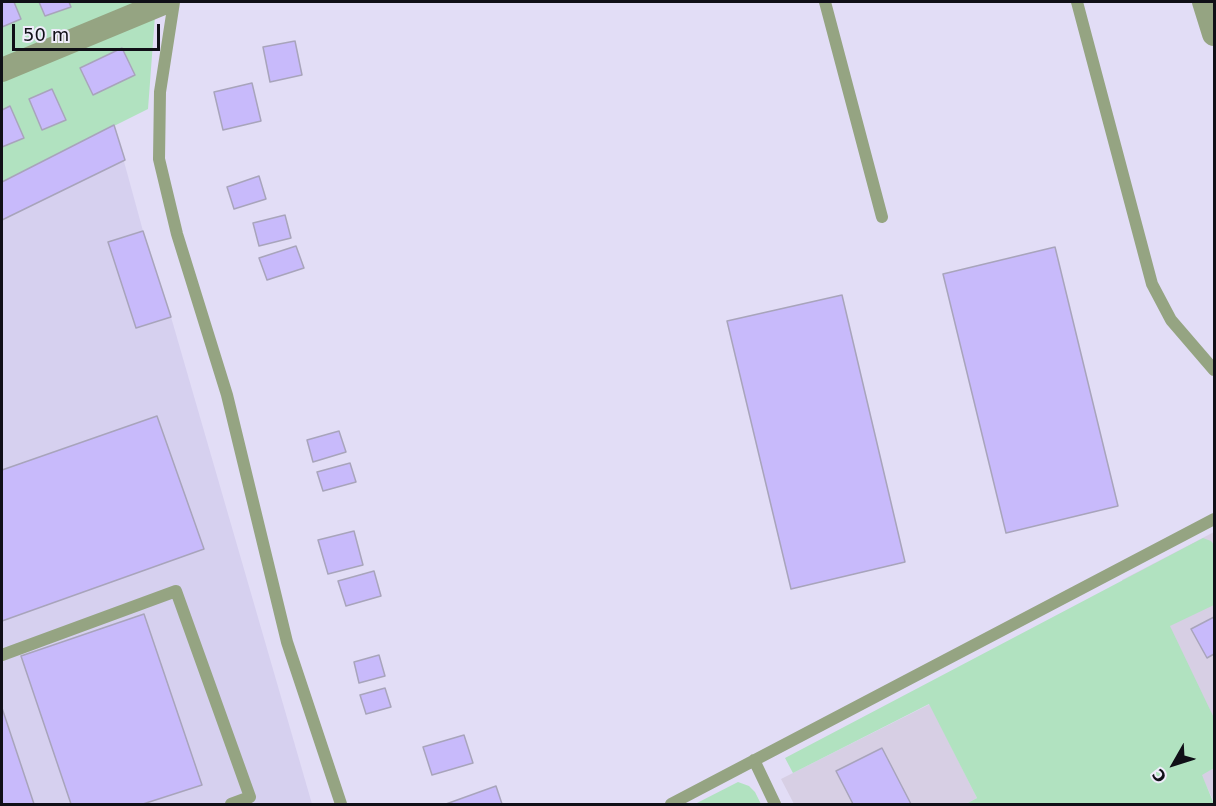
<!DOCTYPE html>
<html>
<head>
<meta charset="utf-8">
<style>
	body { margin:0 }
	#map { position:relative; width:1216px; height:806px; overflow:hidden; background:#e2ddf6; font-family:"DejaVu Sans",sans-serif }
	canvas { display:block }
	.frame { position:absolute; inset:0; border:3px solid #100f17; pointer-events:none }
	.north { position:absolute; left:1144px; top:734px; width:60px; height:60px; -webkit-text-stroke:4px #efecfb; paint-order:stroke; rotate:231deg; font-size:16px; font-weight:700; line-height:24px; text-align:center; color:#100f17 }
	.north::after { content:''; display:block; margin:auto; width:21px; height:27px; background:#100f17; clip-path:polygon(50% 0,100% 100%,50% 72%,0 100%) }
	.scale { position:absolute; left:12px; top:24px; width:148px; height:27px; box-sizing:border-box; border:3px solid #100f17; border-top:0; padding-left:8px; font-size:18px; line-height:21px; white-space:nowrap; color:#100f17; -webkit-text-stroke:4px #efecfb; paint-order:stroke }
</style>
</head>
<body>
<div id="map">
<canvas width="1216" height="806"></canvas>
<div class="frame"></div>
<div class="north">С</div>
<div class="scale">50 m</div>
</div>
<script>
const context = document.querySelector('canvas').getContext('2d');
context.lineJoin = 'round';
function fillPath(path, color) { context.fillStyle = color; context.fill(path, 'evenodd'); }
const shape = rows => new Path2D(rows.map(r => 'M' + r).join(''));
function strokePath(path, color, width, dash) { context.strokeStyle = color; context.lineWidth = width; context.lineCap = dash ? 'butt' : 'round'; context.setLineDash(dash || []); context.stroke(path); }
fillPath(shape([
	[114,125,143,231,171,317,312,804,2,804,2,182]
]), '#d6d0ef');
fillPath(shape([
	[1214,532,1214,802,1129,623,1122,580],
	[930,704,977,798,966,804,794,804,781,779]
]), '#d7cfe4');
fillPath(shape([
	[2,2,156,2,148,109,2,182],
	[1203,538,1211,541,1214,545,1214,605,1170,626,1214,718,1214,768,1202,775,1214,804,966,804,977,798,929,704,793,773,785,758],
	[738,782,749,786,755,792,761,804,695,804]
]), '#b1e2c0');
const building = shape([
	[2,2,14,2,21,19,2,27,2,2],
	[39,2,69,2,71,7,45,16,39,2],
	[295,41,302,75,270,82,263,47,295,41],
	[122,48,135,75,93,95,80,68,122,48],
	[252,83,261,121,223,130,214,92,252,83],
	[52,89,66,120,42,130,29,99,52,89],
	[10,106,24,138,2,147,2,110,10,106],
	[114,125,125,160,2,220,2,182,114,125],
	[259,176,266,199,234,209,227,187,259,176],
	[285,215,291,238,259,246,253,223,285,215],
	[143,231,171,317,136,328,108,242,143,231],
	[296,246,304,268,267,280,259,258,296,246],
	[1055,247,1118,506,1006,533,943,274,1055,247],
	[842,295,905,562,791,589,727,321,842,295],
	[157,416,204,549,2,621,2,470,157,416],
	[339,431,346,452,313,462,307,440,339,431],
	[350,463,356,482,323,491,317,472,350,463],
	[354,531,363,565,328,574,318,540,354,531],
	[374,571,381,596,346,606,338,581,374,571],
	[144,614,202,785,143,804,71,804,21,656,144,614],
	[1214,617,1214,654,1207,658,1191,629,1214,617],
	[379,655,385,676,359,683,354,662,379,655],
	[385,688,391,707,366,714,360,695,385,688],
	[2,708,34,804,2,804,2,708],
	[464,735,473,763,432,775,423,747,464,735],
	[882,748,911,804,853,804,836,771,882,748],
	[496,786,502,804,446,804,496,786]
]);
fillPath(building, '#c8bafb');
strokePath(building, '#a8a4bb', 1.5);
strokePath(shape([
	[174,2,160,92,159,159,177,234,227,395,287,642,341,804],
	[825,2,882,217],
	[1077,2,1152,284,1171,320,1214,370],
	[2,655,176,591,250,797,231,804],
	[754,760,775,804],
	[671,804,1214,519]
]), '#95a482', 12);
strokePath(shape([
	[1204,2,1214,34],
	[2,70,166,2]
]), '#95a482', 24);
</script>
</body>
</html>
